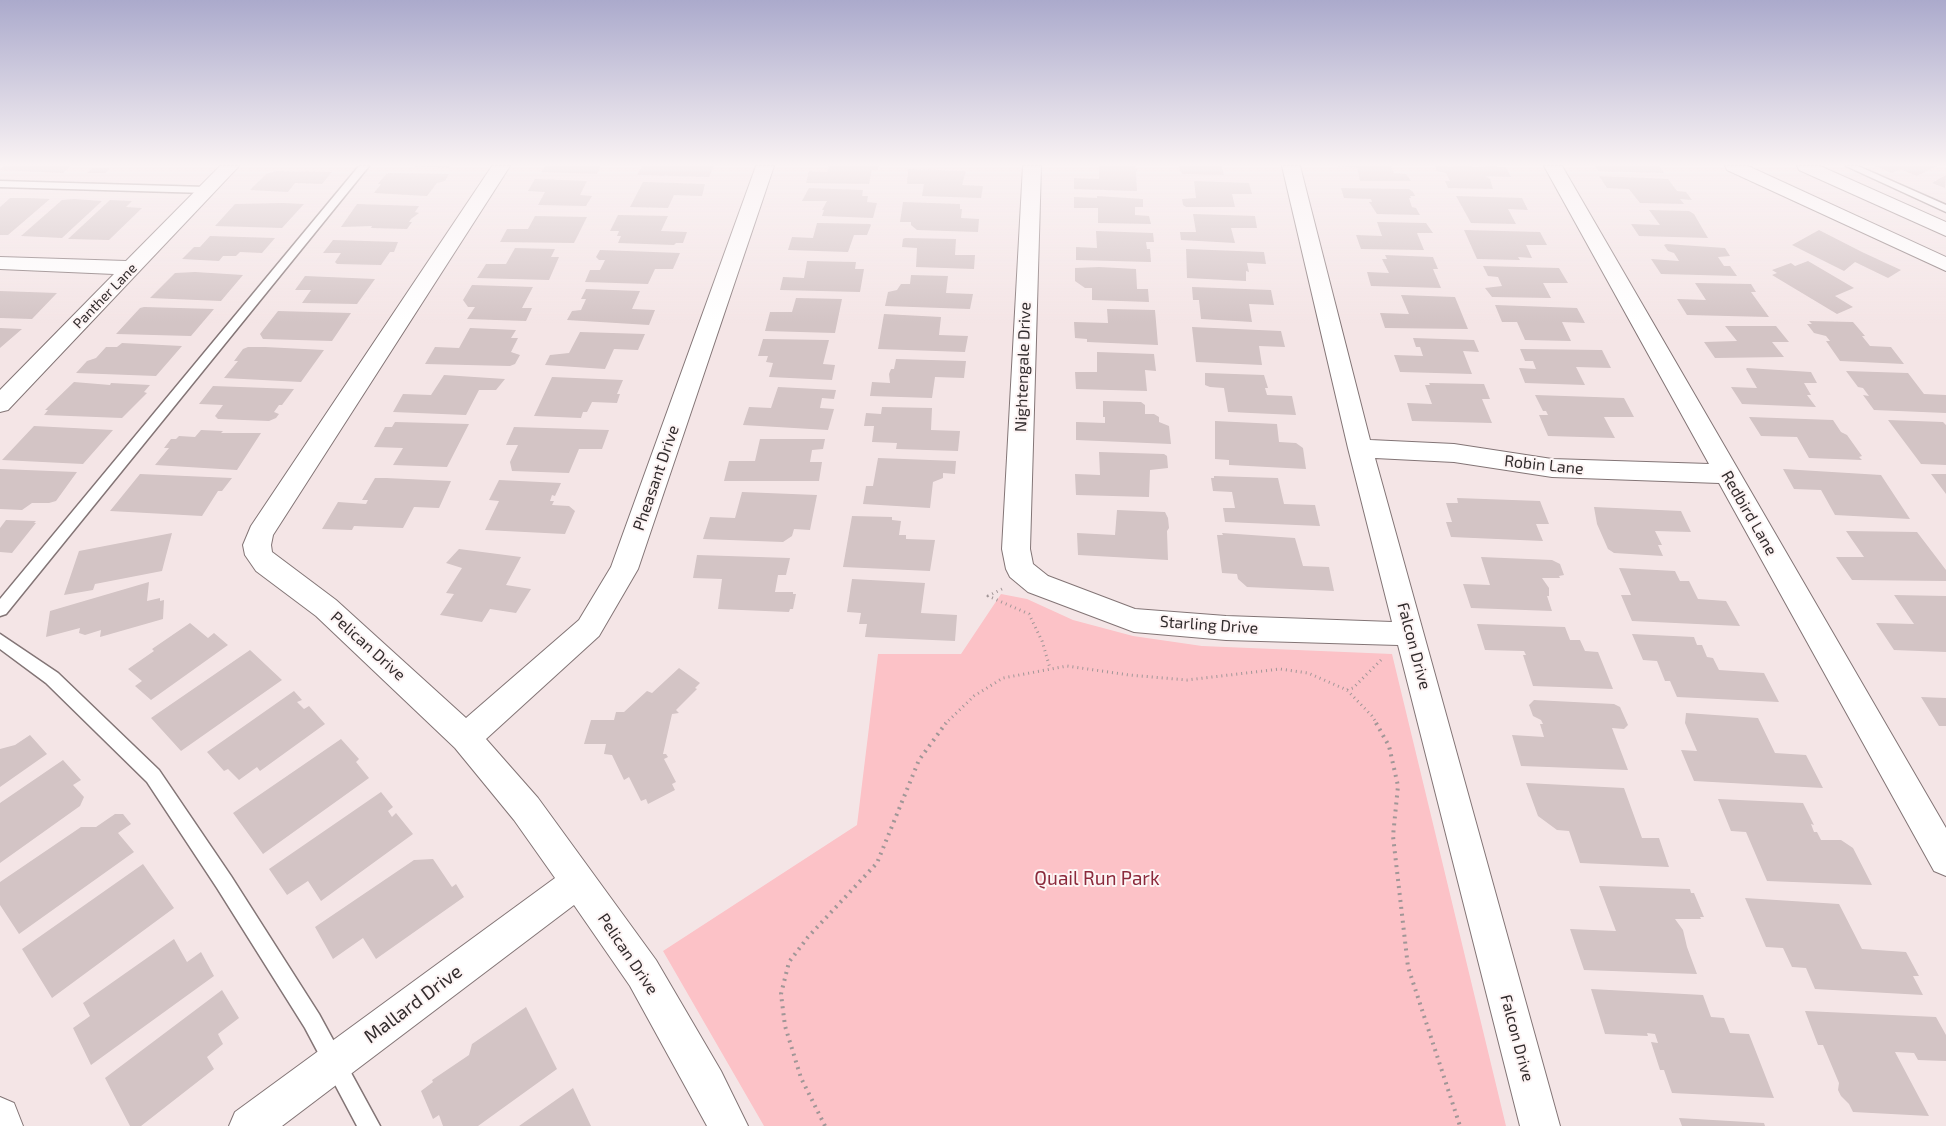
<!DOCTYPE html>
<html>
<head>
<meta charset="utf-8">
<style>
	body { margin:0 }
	canvas { display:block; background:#f4e5e6 }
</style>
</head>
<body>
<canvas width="1946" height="1126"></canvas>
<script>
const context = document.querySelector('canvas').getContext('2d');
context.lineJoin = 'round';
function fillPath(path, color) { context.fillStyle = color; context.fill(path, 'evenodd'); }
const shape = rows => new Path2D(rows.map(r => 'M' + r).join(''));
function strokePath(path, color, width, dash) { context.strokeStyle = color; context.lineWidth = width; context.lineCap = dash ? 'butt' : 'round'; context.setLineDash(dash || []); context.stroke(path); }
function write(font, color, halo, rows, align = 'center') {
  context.font = font + ' "Exo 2",sans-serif'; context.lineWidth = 4; context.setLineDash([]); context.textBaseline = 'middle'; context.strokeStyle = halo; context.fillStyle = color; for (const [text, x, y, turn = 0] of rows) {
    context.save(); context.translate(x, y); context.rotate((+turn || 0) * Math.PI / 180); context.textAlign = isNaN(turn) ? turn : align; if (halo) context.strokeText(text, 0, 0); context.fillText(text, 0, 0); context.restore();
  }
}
fillPath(shape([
	[1001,594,1027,599,1073,620,1133,636,1202,646,1392,654,1506,1126,764,1126,663,951,857,825,878,654,961,654]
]), '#fcc2c7');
fillPath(shape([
	[3,166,71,166,63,173,0,170],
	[413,166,451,166,448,168],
	[545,166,601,166,597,174,541,172],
	[642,166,714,166,709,177,637,175],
	[829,166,879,166,878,170,872,170,869,184,806,183,809,171,827,172],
	[1099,166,1135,166,1138,171,1136,172,1137,191,1074,189,1074,178,1099,179],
	[1178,166,1222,166,1224,175,1182,174],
	[1337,166,1391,166,1394,173,1406,174,1411,181,1360,181,1357,168],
	[1435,166,1506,167,1511,177,1485,176,1490,179,1493,189,1448,188,1445,181,1450,181,1446,173,1437,171],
	[1595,166,1659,166,1664,173,1598,171],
	[1875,166,1937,166,1917,176,1900,169,1892,173],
	[92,168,110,168,105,173,87,173],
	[908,169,966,171,962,185,983,186,981,198,922,196,924,184,907,184],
	[276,171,332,172,322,184,295,183,288,192,250,190,266,174],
	[390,173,449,174,445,181,437,183,427,196,374,193,381,184,378,184,386,174],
	[1946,175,1945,188,1932,183],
	[1599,176,1668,179,1677,191,1686,192,1692,200,1680,199,1684,204,1640,203,1629,189,1607,188],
	[535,179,587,181,580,195,592,196,586,206,538,205,545,192,528,191],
	[1194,181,1249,183,1252,194,1232,194,1235,207,1186,207,1183,205,1182,199,1196,198],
	[643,182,645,182,705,184,702,196,674,195,668,208,630,207],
	[809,188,863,190,862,196,868,196,867,202,877,203,873,218,822,216,824,210,822,210,827,201,802,201],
	[1341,188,1409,189,1413,192,1415,196,1410,196,1411,198,1409,198,1412,207,1416,208,1420,215,1377,214,1369,202,1372,202,1371,199,1344,198],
	[1097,196,1143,199,1143,207,1135,207,1135,215,1149,216,1151,224,1098,223,1098,208,1074,208,1074,197,1097,198],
	[1456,196,1522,198,1528,210,1508,209,1516,224,1471,223],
	[10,198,28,198,50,199,8,235,0,235,0,207],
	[74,199,102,201,62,238,21,236,62,200],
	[110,200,132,201,126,207,142,208,109,240,68,239],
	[903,202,960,204,960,209,962,209,961,218,979,219,978,232,917,230,911,225,911,222,900,222],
	[283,203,304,204,282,228,215,226,235,204],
	[357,204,419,206,415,212,419,213,411,219,409,222,412,222,407,229,371,228,372,226,341,227],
	[1649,210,1689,211,1694,214,1708,238,1639,236,1631,224,1660,225],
	[1193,214,1255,216,1257,228,1231,228,1235,243,1181,240,1180,232,1196,232],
	[618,215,668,216,661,231,687,232,683,243,676,243,674,245,618,243,621,236,617,236,619,231,610,231],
	[535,216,587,217,574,243,500,242,507,229,528,229],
	[1377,222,1426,223,1433,233,1417,233,1424,250,1361,249,1356,235,1382,236],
	[817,223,870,224,871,225,867,235,854,235,848,252,788,250,792,237,813,238],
	[1464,230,1540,232,1547,245,1526,245,1532,258,1518,257,1520,260,1477,259],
	[1819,230,1862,252,1901,270,1888,278,1855,262,1844,271,1792,245],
	[1096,231,1153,233,1154,242,1146,242,1147,249,1150,249,1151,262,1076,260,1076,247,1097,248],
	[210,236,275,238,262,253,240,252,236,256,223,256,219,261,182,259,194,247,200,247],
	[905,238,956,239,955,255,975,255,974,269,916,267,917,248,902,247,903,239],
	[333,240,398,242,394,252,390,252,381,265,337,264,335,262,341,253,323,253],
	[1666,244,1725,248,1730,256,1718,257,1724,266,1730,266,1737,276,1661,274,1651,259,1679,261,1674,253,1668,251,1664,245],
	[515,248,555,249,551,257,559,257,549,280,477,278,486,264,506,264],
	[1186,249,1264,252,1266,264,1247,263,1249,272,1246,271,1246,281,1187,278],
	[600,250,680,253,673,269,655,269,648,284,585,282,590,270,600,270,605,260,599,260,596,257],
	[1385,255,1433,257,1438,269,1433,269,1441,288,1371,286,1367,272,1389,273,1382,259,1387,259],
	[807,261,856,262,855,269,864,269,860,292,780,290,783,277,804,278],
	[1808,261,1854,288,1835,296,1853,307,1837,314,1772,275,1777,273,1772,270,1791,263,1795,266],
	[1483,266,1559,268,1568,283,1543,283,1551,298,1492,297,1485,288,1502,286,1498,277,1488,276],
	[1099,267,1136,269,1137,289,1148,289,1149,302,1092,300,1092,288,1085,288,1075,281,1075,268],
	[195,272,243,275,221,301,150,298,175,273],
	[911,275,948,276,946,293,973,294,970,309,885,306,888,292,897,290,901,284,910,284],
	[305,276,375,279,357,304,302,303,311,290,295,290],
	[1695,283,1751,284,1756,292,1751,292,1769,317,1687,315,1677,299,1706,300],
	[472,285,533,287,522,308,532,308,526,321,467,319,475,307,468,307,463,300],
	[1192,287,1271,290,1274,305,1249,304,1252,322,1201,319,1199,300,1193,300],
	[586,289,640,291,632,309,655,310,649,325,567,320,572,311,581,310,586,299,581,299],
	[0,291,57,293,32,319,0,318],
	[1401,295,1455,297,1468,329,1385,328,1380,313,1409,314],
	[796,298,842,299,835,333,765,331,770,312,792,312],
	[1495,305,1577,308,1585,323,1562,322,1571,341,1525,340,1517,322,1502,322],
	[144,307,214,309,191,336,116,334,140,308],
	[1107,309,1155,310,1158,345,1087,342,1087,339,1075,338,1074,322,1108,323],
	[278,311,351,313,332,341,263,339,260,334],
	[884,314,941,317,939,335,968,336,965,352,878,349],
	[1809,321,1853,322,1865,336,1862,336,1870,346,1891,347,1904,364,1840,361,1826,341,1830,341,1826,336,1814,333,1807,324,1812,324],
	[1725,326,1776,326,1789,342,1772,342,1784,357,1715,358,1704,342,1737,341],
	[1192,327,1281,331,1285,347,1259,346,1262,365,1196,362],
	[0,328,22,329,0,348],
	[470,328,516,330,511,338,518,338,511,352,520,355,515,364,510,366,425,364,435,347,459,348],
	[580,332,645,334,638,350,614,349,605,369,545,365,550,355,569,353],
	[1413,338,1474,340,1479,352,1463,351,1472,374,1400,372,1394,355,1423,356,1420,347,1416,347],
	[763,339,829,340,823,364,835,365,832,380,769,377,773,363,766,362,768,356,758,356],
	[122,343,182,346,156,376,76,373,87,361,96,358,106,347,117,347],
	[248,347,265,347,324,350,301,382,224,378,238,361,234,361,243,349],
	[1520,349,1602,350,1611,368,1576,367,1585,385,1525,383,1519,368,1536,369,1533,361,1525,361],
	[1097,352,1154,354,1156,371,1145,370,1147,391,1076,389,1075,372,1097,372],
	[896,359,966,361,964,378,935,377,932,398,870,396,872,382,890,383,889,374,891,369,894,369],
	[1747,368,1811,372,1817,383,1804,383,1811,395,1807,395,1816,407,1742,404,1731,387,1757,388,1746,369],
	[1846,371,1908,373,1924,394,1946,395,1946,413,1874,410,1863,395,1869,396,1863,388,1858,387],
	[1205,373,1264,375,1268,388,1265,388,1267,395,1292,396,1296,415,1228,412,1224,388,1210,387,1205,385],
	[444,375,505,379,496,390,479,390,466,415,393,412,403,394,431,395],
	[552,377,623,380,617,394,620,394,617,403,592,402,587,412,583,412,581,418,534,416],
	[74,382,110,385,111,383,150,385,144,392,147,393,122,418,44,415,48,410,45,410],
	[1429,383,1484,384,1490,399,1482,399,1492,423,1412,421,1407,403,1432,404,1425,385,1430,385],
	[213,386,294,389,282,405,279,405,274,412,279,414,276,418,269,421,218,419,215,416,223,405,199,404],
	[778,387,836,390,834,399,822,398,820,408,834,409,828,430,743,425,749,407,771,408],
	[1535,395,1624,398,1634,417,1604,417,1615,438,1548,436,1539,415,1548,415,1546,411,1543,411],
	[1103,401,1141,402,1145,405,1145,414,1154,414,1159,417,1159,422,1169,426,1171,444,1076,440,1076,422,1105,423,1105,417,1103,417],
	[882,407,932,408,931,430,960,431,958,451,896,449,897,443,872,442,874,426,864,426,866,413,881,414],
	[1749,417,1833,420,1841,432,1847,435,1862,456,1859,457,1862,460,1809,458,1797,437,1761,436],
	[1888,420,1943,422,1946,425,1946,465,1921,464],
	[1215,421,1277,424,1279,442,1296,443,1303,448,1306,469,1229,465,1229,460,1215,459],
	[395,422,469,424,447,467,393,465,403,448,374,447,385,427,392,427],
	[34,426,113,430,83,464,2,460],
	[514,427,609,430,602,449,579,449,569,473,512,471,510,462,518,445,506,445],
	[201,430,223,431,221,433,261,433,237,470,155,465,169,448,164,448,171,439,176,439,179,436,195,437],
	[760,439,825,439,823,449,812,450,810,462,822,462,819,481,724,481,729,461,755,461],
	[1099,452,1164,454,1167,456,1168,468,1150,470,1149,497,1076,495,1075,474,1100,475],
	[878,458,956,461,955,474,943,473,943,478,933,482,930,508,863,504,866,486,873,486],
	[0,469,77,472,56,501,49,503,32,503,22,510,0,509],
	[1783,469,1881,475,1910,519,1835,515,1821,490,1794,489],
	[140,474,232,478,222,491,218,491,202,516,110,511],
	[1931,474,1946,474,1946,494],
	[1214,476,1278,478,1284,504,1315,505,1320,526,1225,522,1223,508,1235,508,1232,492,1213,491,1211,478,1214,478],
	[375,478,386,478,451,481,439,508,414,507,403,528,354,526,352,530,322,529,338,502,366,504,368,500,362,500],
	[499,480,561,483,555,496,552,495,550,501,554,501,552,505,569,506,575,511,565,534,485,530,499,501,489,500],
	[742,492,817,495,810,530,794,529,792,536,783,542,703,539,710,517,735,518],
	[1457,498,1540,501,1549,524,1536,524,1543,541,1451,537,1446,522,1452,522,1446,503,1458,503],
	[1594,507,1681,511,1691,532,1655,531,1662,545,1658,545,1663,556,1614,553,1608,549,1597,524],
	[1117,510,1165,512,1168,518,1169,528,1167,531,1168,560,1078,555,1077,533,1115,535],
	[852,516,892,517,892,520,901,521,899,535,906,535,906,539,935,540,930,571,843,567],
	[6,520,36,521,34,523,36,523,12,553,0,552,0,528],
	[1846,531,1917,532,1946,570,1946,581,1852,580,1836,557,1864,557],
	[172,533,162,571,95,584,93,590,64,595,79,551],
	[1222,533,1295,538,1303,566,1329,567,1334,591,1247,587,1238,579,1237,574,1222,573,1217,535,1223,535],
	[459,549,521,557,506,585,531,589,516,613,490,609,482,622,440,615,454,594,446,593,462,568,446,563],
	[697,555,790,558,786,575,778,575,775,592,793,592,793,594,796,594,793,609,790,609,789,612,718,609,722,579,693,578],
	[1481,557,1552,560,1560,564,1564,575,1559,576,1560,578,1542,578,1549,588,1549,596,1547,596,1552,611,1471,608,1463,584,1490,585],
	[1619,568,1675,571,1680,581,1689,581,1698,599,1726,601,1740,626,1632,621,1621,595,1631,595],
	[852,579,925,583,921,613,957,615,955,641,865,637,867,624,859,624,861,613,847,612],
	[149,582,147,601,160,598,160,601,164,600,163,619,100,637,101,630,85,635,79,633,80,628,46,637,50,611],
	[1894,595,1946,596,1946,652,1894,650,1876,623,1914,624],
	[190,623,208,638,214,633,228,645,151,700,135,686,142,681,128,669,154,651,152,649],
	[1477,624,1565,627,1570,640,1580,640,1585,651,1598,652,1613,689,1533,686,1523,655,1526,655,1524,651,1485,650],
	[1632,634,1694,637,1697,645,1702,645,1707,657,1713,658,1719,670,1764,673,1779,702,1677,697,1670,681,1665,681,1657,661,1643,660],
	[250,650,282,680,181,751,151,718],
	[679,668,700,683,695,688,697,689,676,710,679,713,672,714,663,754,666,754,668,757,664,759,676,782,672,784,675,790,648,804,646,799,641,801,629,777,624,780,612,755,604,754,606,744,584,744,591,720,614,720,616,712,624,712,647,691,652,693],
	[294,691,302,700,297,702,304,709,309,706,325,724,260,771,257,767,239,780,228,769,224,771,207,752],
	[1921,697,1946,698,1946,726,1939,726],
	[1534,700,1614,704,1620,707,1628,725,1624,729,1612,728,1628,770,1521,766,1512,735,1544,737,1540,724,1543,724,1541,720,1533,716,1529,705],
	[1686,713,1758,718,1775,753,1806,755,1823,788,1694,781,1681,750,1697,751,1685,723],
	[30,735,47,754,0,787,0,749,15,745],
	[341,739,359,759,356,762,369,778,263,854,233,813],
	[63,760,81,780,73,785,84,797,80,806,0,863,0,803],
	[1526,783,1624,788,1642,838,1659,838,1669,867,1580,863,1569,831,1557,830,1538,816],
	[381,792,393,807,388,811,392,817,396,813,413,834,321,901,308,881,287,895,269,869],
	[1718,799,1803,803,1814,825,1811,824,1814,832,1817,832,1821,840,1841,840,1853,848,1872,885,1767,881,1746,832,1731,831],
	[115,814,123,814,131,824,118,833,134,852,19,934,0,905,0,882,81,827,96,827],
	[433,859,452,887,456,884,464,897,376,959,363,938,333,959,315,927,414,860],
	[143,864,174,908,52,998,22,949],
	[1599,886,1690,889,1691,893,1694,893,1704,917,1700,917,1701,919,1675,919,1683,930,1687,947,1697,974,1584,970,1570,929,1616,931],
	[1745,898,1839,904,1862,949,1906,952,1919,976,1913,976,1923,995,1815,989,1806,968,1792,967,1783,948,1766,947],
	[174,939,187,962,201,952,214,976,91,1065,73,1028,90,1016,83,1003],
	[1591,989,1703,995,1711,1017,1724,1018,1730,1033,1749,1034,1774,1098,1672,1093,1664,1070,1660,1070,1651,1042,1658,1043,1655,1034,1647,1033,1648,1036,1605,1034],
	[222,990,239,1018,218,1034,223,1044,207,1057,214,1069,141,1126,130,1126,105,1078],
	[526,1007,557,1069,478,1126,443,1126,439,1115,433,1119,421,1091,433,1082,432,1080,469,1055,472,1044],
	[1805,1011,1936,1017,1946,1035,1946,1061,1918,1060,1914,1053,1895,1052,1929,1116,1853,1112,1849,1104,1841,1096,1838,1090,1839,1083,1823,1045,1818,1045],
	[573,1088,591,1126,519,1126],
	[1679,1118,1764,1123,1765,1126,1682,1126]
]), '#d3c4c5');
const service = shape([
	[359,166,369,166,6,614,0,616,0,599,359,166],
	[1846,166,1858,166,1946,205,1946,212,1846,166],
	[0,181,206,187,211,190,206,193,0,187,0,181],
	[0,634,58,673,159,770,231,876,319,1014,380,1126,357,1126,305,1028,217,888,147,782,46,683,0,649,0,634]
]);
const minor = shape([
	[220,166,239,166,8,410,0,412,0,390,114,274,0,269,0,257,126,261,220,166],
	[492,166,510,166,273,535,271,545,272,552,336,600,466,718,579,620,611,567,756,166,774,166,638,569,599,636,486,739,538,798,656,960,721,1071,748,1126,707,1126,630,986,574,905,282,1126,229,1126,235,1112,555,878,514,820,455,748,316,616,256,571,245,555,243,545,251,526,492,166],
	[1023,166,1041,166,1030,549,1033,564,1048,576,1135,609,1226,616,1392,622,1348,448,1282,166,1300,166,1370,440,1454,444,1552,459,1709,464,1544,166,1562,166,1946,828,1946,876,1934,871,1719,483,1552,477,1454,462,1375,458,1560,1126,1520,1126,1398,645,1226,640,1134,632,1028,592,1010,577,1006,569,1002,549,1023,166],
	[0,1097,14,1103,23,1126,0,1126,0,1097]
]);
const secondary = shape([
	[1725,166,1748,166,1946,257,1946,271,1727,170,1725,166],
	[1797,166,1820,166,1946,222,1946,236,1799,170,1797,166]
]);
strokePath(service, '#837576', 3);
strokePath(minor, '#837576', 2);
strokePath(secondary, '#837576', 2);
strokePath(shape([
	[1002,589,988,596,1029,614,1042,641,1050,668],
	[1347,690,1353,688,1381,660],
	[945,724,974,696,1003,678,1067,666,1129,675,1187,680,1280,669,1308,673,1347,690,1372,716,1377,724]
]), '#a19697', 3, [1, 4]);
strokePath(shape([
	[1376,723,1389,746,1398,786,1393,836,1408,967,1460,1126],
	[825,1126,801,1078,785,1026,781,994,789,962,808,937,877,863,919,760,946,723]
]), '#a19697', 4, [2, 5]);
fillPath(service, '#fff');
fillPath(minor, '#fff');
fillPath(secondary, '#fff');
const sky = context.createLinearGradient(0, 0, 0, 323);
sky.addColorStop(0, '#abaacc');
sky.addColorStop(0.51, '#faf3f4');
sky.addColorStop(1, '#faf3f400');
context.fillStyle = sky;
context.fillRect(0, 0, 1946, 323);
write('14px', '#322c2d', '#fdf4f4', [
	["Panther Lane",105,296,-46]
]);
write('16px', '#322c2d', '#fdf4f4', [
	["Nightengale Drive",1023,367,-88],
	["Robin Lane",1544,465,6],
	["Pheasant Drive",656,478,-71],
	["Redbird Lane",1749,513,60],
	["Starling Drive",1209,625,4],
	["Pelican Drive",368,646,42],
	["Falcon Drive",1414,646,75],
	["Pelican Drive",628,954,56],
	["Falcon Drive",1517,1038,75]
]);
write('19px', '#8b2a3c', '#fdf4f4', [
	["Quail Run Park",1097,879]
]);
write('19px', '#322c2d', '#fdf4f4', [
	["Mallard Drive",413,1004,-37]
]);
</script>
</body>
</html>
